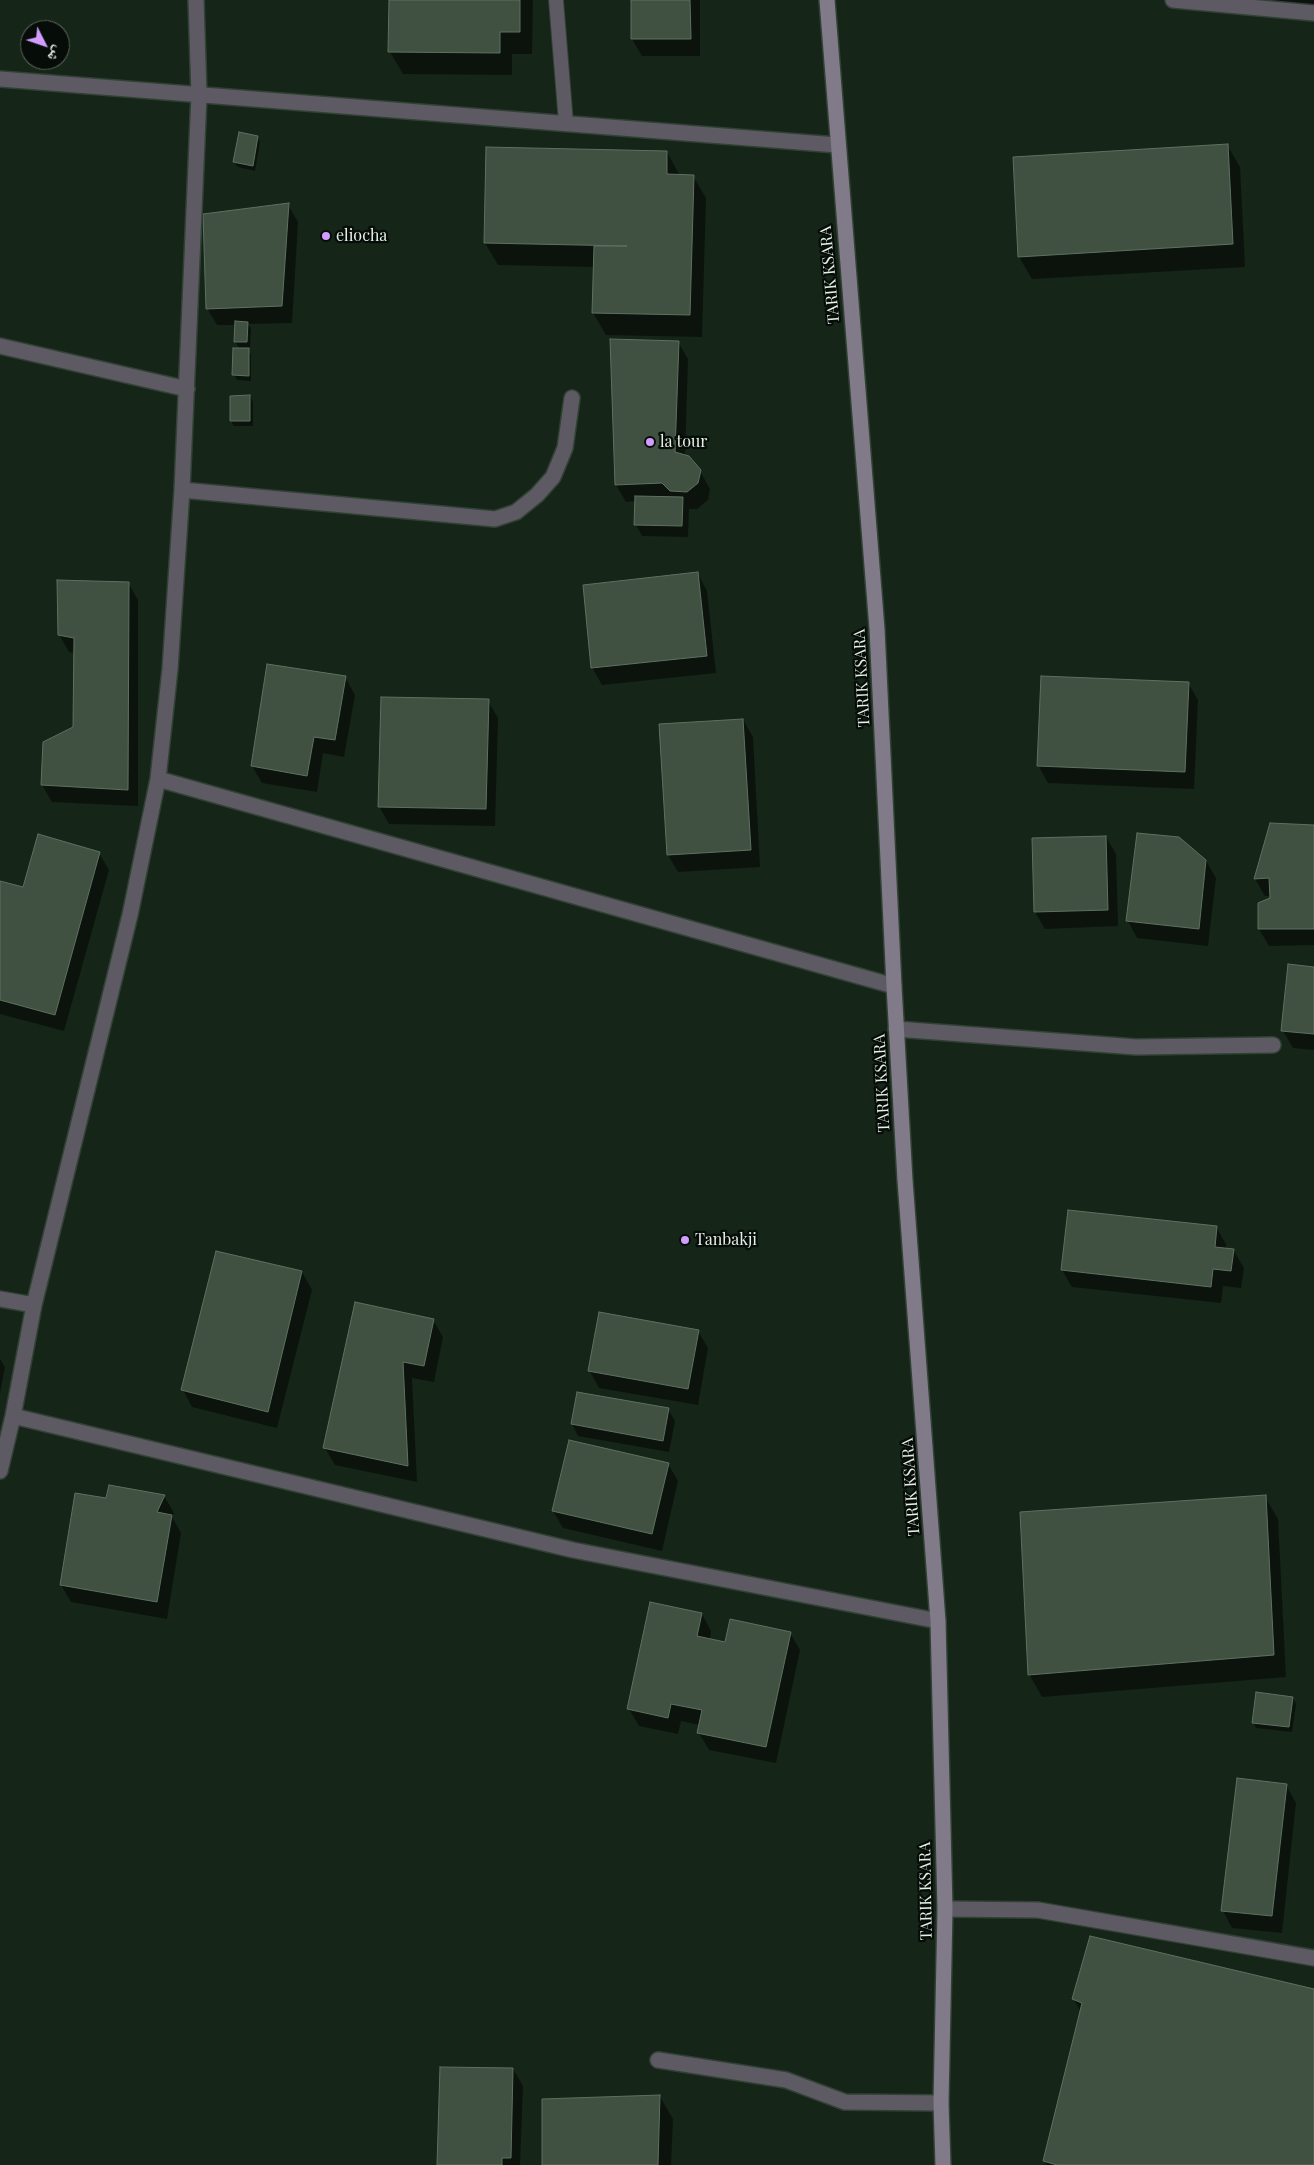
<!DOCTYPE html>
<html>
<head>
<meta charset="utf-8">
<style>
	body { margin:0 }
	#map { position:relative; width:1314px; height:2165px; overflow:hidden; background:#152518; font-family:"Playfair Display","Noto Naskh Arabic",serif }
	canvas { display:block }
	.north { position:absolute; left:20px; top:20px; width:50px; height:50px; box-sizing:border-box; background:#060c07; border:1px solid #606761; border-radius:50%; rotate:131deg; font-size:14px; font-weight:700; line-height:20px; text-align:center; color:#e6f0e7 }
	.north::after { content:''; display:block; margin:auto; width:18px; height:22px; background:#d19dfe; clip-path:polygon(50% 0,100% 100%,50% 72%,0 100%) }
</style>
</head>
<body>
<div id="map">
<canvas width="1314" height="2165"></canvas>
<div class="north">ش</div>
</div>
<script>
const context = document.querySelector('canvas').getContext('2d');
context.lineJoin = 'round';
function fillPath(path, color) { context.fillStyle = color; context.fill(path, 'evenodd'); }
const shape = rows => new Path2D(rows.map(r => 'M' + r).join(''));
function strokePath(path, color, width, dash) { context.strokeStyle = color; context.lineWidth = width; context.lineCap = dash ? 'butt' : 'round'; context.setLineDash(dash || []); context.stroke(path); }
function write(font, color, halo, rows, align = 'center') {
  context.font = font + ' "Playfair Display",serif'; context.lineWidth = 4.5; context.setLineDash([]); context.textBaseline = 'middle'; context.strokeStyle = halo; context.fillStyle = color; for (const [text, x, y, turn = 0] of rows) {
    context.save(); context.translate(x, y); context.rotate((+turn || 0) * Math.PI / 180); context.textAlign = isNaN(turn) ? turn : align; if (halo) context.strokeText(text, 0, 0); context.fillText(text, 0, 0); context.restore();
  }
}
fillPath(shape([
	[390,0,533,0,532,54,512,54,512,75,403,74,390,52],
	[632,0,700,0,700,56,642,56,632,39],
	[1254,0,1314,0,1314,17],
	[257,137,260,142,255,171,238,167,234,162],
	[1227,145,1240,167,1245,267,1032,279,1019,257,1014,158],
	[667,152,680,176,693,176,706,198,702,337,606,335,593,313,595,267,498,265,485,243],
	[288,205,298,222,292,323,248,324,251,328,250,347,247,347,251,355,251,381,237,380,234,375,240,349,235,341,236,325,217,325,207,308],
	[678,342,688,359,685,456,700,471,710,489,708,500,697,509,689,509,688,537,642,536,636,525,636,501,626,502,616,485],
	[250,396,253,402,253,426,234,426,231,421],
	[698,574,707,591,716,673,602,685,592,667],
	[128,583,138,600,138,806,52,802,42,785,74,728,75,653,69,652,59,634],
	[345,677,355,695,344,757,323,753,317,792,262,783,252,766],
	[1188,683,1198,700,1194,789,1048,783,1038,765],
	[488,701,498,718,495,826,389,824,379,806],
	[743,720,753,737,760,867,678,872,668,855],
	[1271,824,1314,826,1314,945,1269,946,1259,929,1271,896,1265,896,1255,879],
	[1106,837,1116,854,1118,926,1045,929,1035,912],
	[99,853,109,870,64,1031,0,1014,0,882,24,889],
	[1206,861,1216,878,1208,946,1137,938,1128,921],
	[1314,968,1314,1050,1293,1048,1283,1031],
	[1216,1227,1226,1244,1226,1250,1234,1251,1244,1268,1241,1288,1223,1286,1221,1303,1072,1287,1062,1270],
	[302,1272,312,1290,277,1428,192,1407,183,1390],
	[433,1320,443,1337,434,1382,412,1378,417,1482,335,1465,325,1448],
	[698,1331,708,1348,698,1405,599,1388,589,1370],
	[0,1359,5,1367,0,1393],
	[578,1393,668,1409,675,1421,669,1452,578,1436,572,1424],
	[668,1464,678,1481,662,1551,563,1528,553,1511],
	[164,1496,174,1513,172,1517,181,1533,167,1619,71,1602,61,1585,107,1499],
	[1265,1497,1278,1519,1286,1677,1042,1697,1029,1674],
	[702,1614,711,1631,710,1640,726,1643,790,1633,800,1650,776,1763,709,1750,699,1733,700,1725,681,1721,678,1734,639,1726,629,1709],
	[1293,1698,1296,1704,1292,1732,1256,1728,1253,1722],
	[1286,1785,1296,1803,1282,1933,1232,1928,1223,1911],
	[1314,1991,1314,2165,1047,2165,1044,2160,1081,2012,1073,1998],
	[513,2069,523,2086,520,2165,438,2165],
	[660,2097,673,2119,671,2165,543,2165]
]), '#0007');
const building = shape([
	[389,0,520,0,520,32,500,32,500,53,388,52,389,0],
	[631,0,690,0,691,39,631,39,631,0],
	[239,132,258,136,253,166,233,162,239,132],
	[1228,144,1233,244,1018,257,1013,157,1228,144],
	[486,147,667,151,667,174,694,175,690,315,592,313,594,246,627,246,484,243,486,147],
	[289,203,282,306,206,309,203,214,289,203],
	[235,321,248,322,247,342,234,342,235,321],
	[610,339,679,341,675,452,689,456,701,470,698,483,687,492,670,491,662,483,615,485,610,339],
	[233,348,249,348,249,376,232,375,233,348],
	[250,395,250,421,230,421,230,396,250,395],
	[635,496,683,497,682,526,634,525,635,496],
	[698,572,707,656,591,668,583,585,698,572],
	[57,580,129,582,128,790,41,785,43,742,73,727,74,638,58,635,57,580],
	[267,664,346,676,335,740,314,737,307,776,251,766,267,664],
	[1041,676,1189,682,1185,772,1037,766,1041,676],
	[381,697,489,699,486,809,378,807,381,697],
	[743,719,751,850,667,855,659,724,743,719],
	[1270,823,1314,825,1314,929,1258,929,1258,903,1270,898,1269,878,1254,879,1270,823],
	[1137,833,1179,837,1206,860,1199,929,1126,921,1137,833],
	[38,834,100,852,55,1015,0,1000,0,881,23,887,38,834],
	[1106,836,1108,910,1034,912,1032,838,1106,836],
	[1288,964,1314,967,1314,1034,1281,1031,1288,964],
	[1068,1210,1217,1226,1215,1247,1234,1249,1231,1271,1213,1269,1211,1287,1061,1270,1068,1210],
	[216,1251,302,1271,268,1412,181,1390,216,1251],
	[355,1302,434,1319,424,1366,403,1362,408,1466,323,1448,355,1302],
	[599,1312,699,1330,688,1389,588,1371,599,1312],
	[577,1392,669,1408,663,1441,571,1424,577,1392],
	[569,1440,669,1463,652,1534,552,1511,569,1440],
	[109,1485,165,1495,157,1512,172,1515,157,1602,60,1585,75,1493,106,1498,109,1485],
	[1266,1495,1274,1655,1028,1675,1020,1512,1266,1495],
	[650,1602,702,1613,697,1636,725,1642,730,1619,791,1632,766,1747,697,1733,702,1710,671,1704,668,1718,627,1709,650,1602],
	[1256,1692,1293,1697,1289,1727,1252,1723,1256,1692],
	[1237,1778,1287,1784,1272,1916,1221,1911,1237,1778],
	[1090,1936,1314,1989,1314,2165,1057,2165,1043,2161,1082,2003,1072,1999,1090,1936],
	[440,2067,513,2068,511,2158,502,2158,502,2165,437,2165,440,2067],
	[660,2095,658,2165,542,2165,542,2099,660,2095]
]);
fillPath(building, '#405142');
strokePath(building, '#5e7160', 1);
const lane = shape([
	[556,0,566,123]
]);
const street = shape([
	[1173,0,1314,13],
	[0,79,837,145],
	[0,346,187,389],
	[182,490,495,519,516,512,537,495,553,477,565,448,572,398],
	[158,779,894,986],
	[896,1029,1136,1047,1273,1045],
	[0,1299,34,1305],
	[13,1416,573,1550,938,1621],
	[0,1471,13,1416,34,1305,130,915,158,779,170,669,182,490,199,95,196,0],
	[945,1909,1038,1910,1314,1958],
	[658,2060,786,2080,845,2102,941,2103]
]);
const secondary = shape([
	[827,0,877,629,894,986,905,1180,938,1621,945,1909,941,2103,943,2165]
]);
strokePath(lane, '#324135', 16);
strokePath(street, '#324135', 18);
strokePath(secondary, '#324135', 18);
strokePath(lane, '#5e5a63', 14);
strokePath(street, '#5e5a63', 15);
strokePath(secondary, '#817a88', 15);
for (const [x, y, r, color] of [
	[326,236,5,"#d19dfe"],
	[650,442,5,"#d19dfe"],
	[685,1240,5,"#d19dfe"]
]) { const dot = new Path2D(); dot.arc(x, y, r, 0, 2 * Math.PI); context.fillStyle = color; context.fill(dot); strokePath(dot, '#060c07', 2); }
write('16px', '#e6f0e7', '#060c07', [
	["eliocha",336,236],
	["la tour",660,442],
	["Tanbakji",695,1240]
], 'left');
write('16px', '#e6f0e7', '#060c07', [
	["TARIK KSARA",830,275,-95],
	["TARIK KSARA",862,678,-93],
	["TARIK KSARA",882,1083,-93],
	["TARIK KSARA",911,1487,-94],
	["TARIK KSARA",926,1891,-91]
]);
</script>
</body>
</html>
